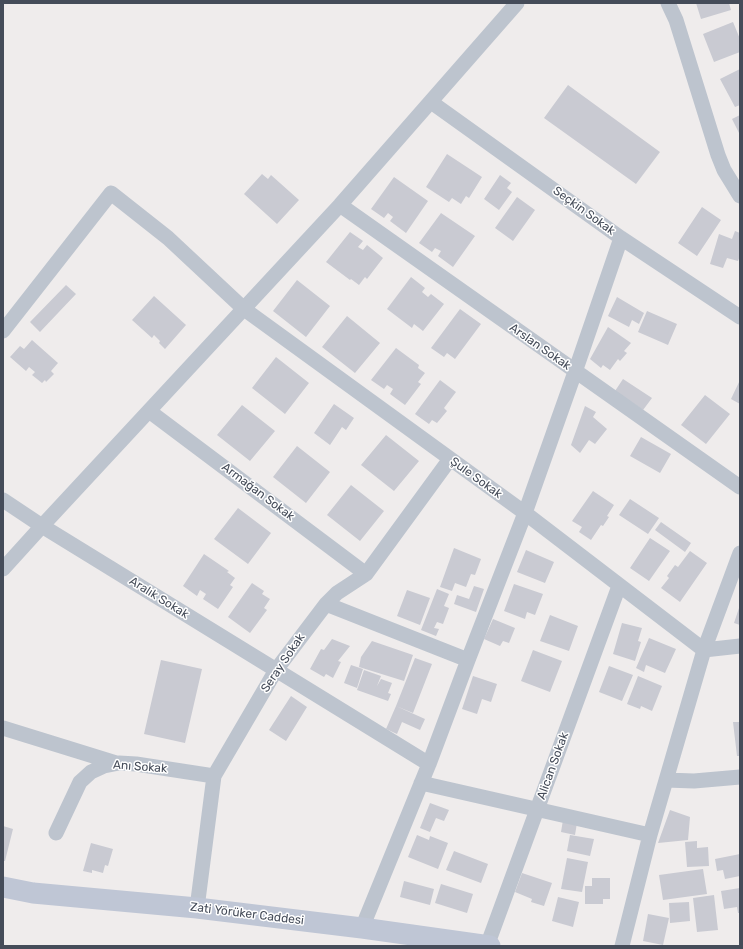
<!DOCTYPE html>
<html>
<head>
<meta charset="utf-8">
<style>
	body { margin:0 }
	#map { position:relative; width:743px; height:949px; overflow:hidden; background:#efecec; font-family:Rubik,sans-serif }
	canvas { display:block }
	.frame { position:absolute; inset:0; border:4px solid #454c59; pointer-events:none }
</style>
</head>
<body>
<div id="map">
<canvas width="743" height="949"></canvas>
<div class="frame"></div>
</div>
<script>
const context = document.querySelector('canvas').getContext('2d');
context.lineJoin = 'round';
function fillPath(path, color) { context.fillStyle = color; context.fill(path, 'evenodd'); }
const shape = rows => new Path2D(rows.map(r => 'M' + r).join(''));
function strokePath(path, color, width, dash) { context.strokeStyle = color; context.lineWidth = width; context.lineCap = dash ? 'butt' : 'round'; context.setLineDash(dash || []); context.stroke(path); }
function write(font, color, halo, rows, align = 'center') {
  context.font = font + ' Rubik,sans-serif'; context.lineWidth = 3; context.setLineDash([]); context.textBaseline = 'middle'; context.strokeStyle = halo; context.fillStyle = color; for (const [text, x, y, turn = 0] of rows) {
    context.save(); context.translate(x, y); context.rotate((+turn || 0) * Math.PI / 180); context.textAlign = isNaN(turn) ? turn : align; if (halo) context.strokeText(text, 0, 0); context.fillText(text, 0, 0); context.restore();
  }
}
fillPath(shape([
	[696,3,729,3,731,10,701,19],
	[733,22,740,39,740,52,714,62,703,34],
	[740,69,740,105,735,107,720,79],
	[568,85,660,152,636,184,544,118],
	[740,115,740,135,732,119],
	[447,154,482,177,469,198,466,196,461,204,452,198,449,202,426,187],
	[262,174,268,179,271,175,299,200,277,224,244,194],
	[500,175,511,183,507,188,512,192,499,210,484,199],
	[394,177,428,201,406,233,390,221,393,217,388,213,384,218,371,209],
	[517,197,535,210,513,241,495,228],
	[702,207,721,220,697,256,678,243],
	[441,213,475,236,453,267,438,256,441,251,435,248,432,252,419,243],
	[735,231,740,233,740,256,738,261,727,258,723,268,710,264,719,234,732,239],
	[350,232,363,241,358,247,363,250,367,245,383,258,367,279,365,277,359,285,351,279,350,280,326,262],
	[411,277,425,288,422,292,428,297,431,294,444,304,423,331,414,324,412,328,387,309],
	[297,280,330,306,306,337,273,311],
	[66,285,76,294,40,332,30,322],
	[154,296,186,325,165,349,159,343,160,341,154,335,152,338,132,320],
	[617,297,644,313,639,324,632,320,629,327,608,316],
	[460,309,481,324,455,359,447,353,444,357,431,348],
	[647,311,677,324,668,345,638,332],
	[347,316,380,343,355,373,322,347],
	[608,327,631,343,624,351,627,353,620,361,618,359,610,370,603,365,601,368,590,359],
	[32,340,58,363,51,371,54,374,46,382,45,380,42,383,32,375,35,372,29,367,26,371,10,357,20,346,24,349],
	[396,348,419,365,418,368,425,373,418,382,421,384,405,405,390,394,393,389,387,385,384,389,371,380],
	[276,357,309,383,285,414,252,388],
	[623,379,652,398,643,410,615,391],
	[440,380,456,392,444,408,447,411,437,423,432,420,429,424,415,414],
	[740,380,740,404,731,399],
	[705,395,730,414,706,444,681,425],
	[334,404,354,418,346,430,342,427,330,445,314,433],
	[242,405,275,431,250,461,217,435],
	[585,406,596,412,593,417,607,429,595,444,589,440,580,453,571,445],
	[386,435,419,461,394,491,361,465],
	[641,437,671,454,660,473,630,456],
	[297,446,330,472,306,503,273,477],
	[351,485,384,511,360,541,327,515],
	[593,491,614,505,607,516,609,517,603,526,601,525,591,540,579,532,582,527,572,521],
	[630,499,659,518,648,534,619,515],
	[238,508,271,533,248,564,214,539],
	[661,522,691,543,685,552,655,530],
	[650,538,670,551,649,581,630,568],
	[454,548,481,559,475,575,471,574,466,587,455,583,452,591,440,587],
	[526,550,554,562,545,583,517,572],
	[690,551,707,563,680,602,661,588,669,578,667,576,675,565,678,567],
	[204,554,229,571,227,572,235,578,230,585,233,587,218,609,203,599,206,594,200,590,197,596,183,586],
	[252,583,264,591,262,594,270,599,264,608,267,610,250,633,228,617],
	[514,584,543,594,535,615,527,612,525,619,504,611],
	[474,586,484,589,476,612,454,604,457,595,469,599],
	[437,589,449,594,444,606,449,608,443,624,437,622,434,628,439,629,436,636,421,630],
	[407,590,430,598,420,625,397,616],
	[740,605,740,625,734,623],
	[550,615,578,626,569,651,540,641],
	[493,619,515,628,509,643,503,641,500,646,484,639],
	[622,623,642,628,638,641,641,642,635,661,613,654],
	[649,638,676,649,665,673,646,665,644,672,636,668],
	[332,639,350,646,338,661,341,662,333,678,326,674,324,677,310,669,321,649,324,650],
	[372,641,413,655,404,681,359,667,361,657],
	[533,650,562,661,550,692,521,681],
	[415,658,432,664,413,713,396,706],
	[161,660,202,669,185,743,144,734],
	[351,665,363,669,357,688,344,683],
	[609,666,633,675,622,701,599,692],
	[364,670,381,676,377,686,381,679,392,683,388,693,391,694,388,701,357,690],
	[473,676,497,684,491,702,482,699,477,714,462,709],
	[638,676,662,686,652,711,641,706,640,709,627,704],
	[291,696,307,707,286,741,269,730],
	[396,706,425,719,420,730,402,722,397,734,386,729],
	[733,722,740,722,740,756,737,756],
	[430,803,449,810,444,821,436,818,430,832,420,828],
	[670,810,690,817,688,840,658,843],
	[563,820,577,823,575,835,561,832],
	[3,826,13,829,5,861,3,861],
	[417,835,429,840,430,836,448,843,438,869,408,857],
	[570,835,594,839,590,856,567,851],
	[697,841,697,848,708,847,709,866,687,867,685,842],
	[91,843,113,849,108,866,105,865,103,873,92,870,92,873,83,871],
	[454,851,488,864,481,883,446,870],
	[740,854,740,876,725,879,723,870,717,871,715,859],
	[567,858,588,862,582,892,561,889],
	[703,869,707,894,663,900,659,875],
	[522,873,552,883,544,906,531,902,532,899,515,892],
	[592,878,610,878,610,899,603,899,603,904,585,904,585,886,592,886],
	[404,881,434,889,430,905,400,897],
	[441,884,473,894,467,913,435,903],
	[740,888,740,913,738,913,737,907,724,909,721,891],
	[714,895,718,930,697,932,693,898],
	[558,897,579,902,573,927,552,921],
	[689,902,690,921,670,923,669,903],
	[648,914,669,918,663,945,643,941]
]), '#c9cad2');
strokePath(shape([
	[668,3,676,20,718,155,724,170,740,196],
	[431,102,621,238,740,317],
	[340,205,740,487],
	[3,331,111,193,168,238,244,309,525,513,704,650],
	[149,411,366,574],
	[3,500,42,526,429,764],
	[3,569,42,526,340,205,517,3],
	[326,604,468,660],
	[704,650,740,646],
	[3,728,116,763],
	[666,780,694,781,740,777],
	[421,783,650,835],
	[56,833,80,782,91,772,104,766,119,763,136,764,214,776],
	[197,908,214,776,276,670,326,604,337,593,366,574,450,459],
	[362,928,429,764,468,660,525,513,575,372,621,238],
	[487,946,619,586],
	[622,946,650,835,704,650,740,553]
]), '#bdc4ce', 15);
strokePath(shape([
	[3,887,33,893,197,908,362,928,490,946]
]), '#bfc6d5', 21);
write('12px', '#454c59', '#fff', [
	["Seçkin Sokak",584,211,36],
	["Arslan Sokak",540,347,35],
	["Şule Sokak",476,478,36],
	["Armağan Sokak",258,492,37],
	["Aralık Sokak",159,598,32],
	["Seray Sokak",283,663,-56],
	["Alican Sokak",553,766,-70],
	["Anı Sokak",140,767,4],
	["Zati Yörüker Caddesi",247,914,7]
]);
</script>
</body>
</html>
